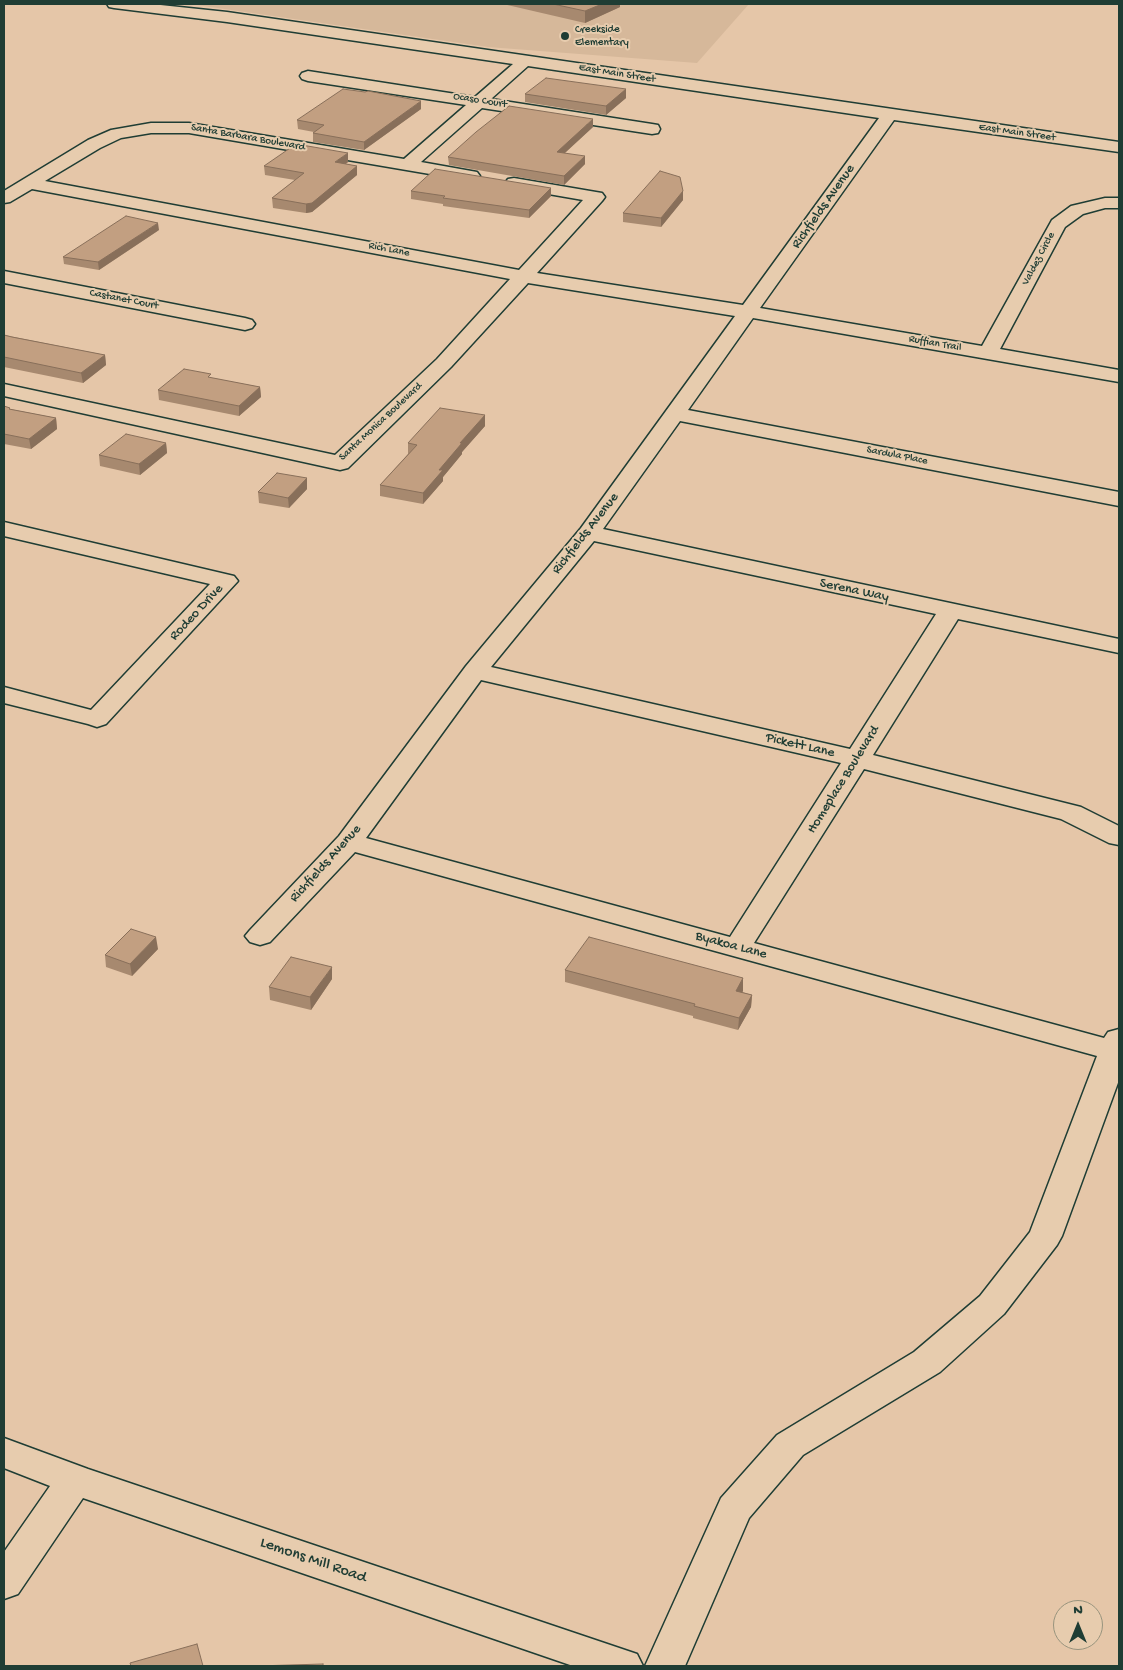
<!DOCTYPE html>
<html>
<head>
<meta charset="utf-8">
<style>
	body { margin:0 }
	#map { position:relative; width:1123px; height:1670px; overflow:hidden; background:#e5c6a8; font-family:"Gochi Hand",sans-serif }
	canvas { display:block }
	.frame { position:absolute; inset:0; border:5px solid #1f3d34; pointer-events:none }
	.north { position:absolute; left:1053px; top:1600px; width:50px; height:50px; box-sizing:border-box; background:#e7ccae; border:1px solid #97937d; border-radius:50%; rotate:0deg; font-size:14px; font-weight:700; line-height:20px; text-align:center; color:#1f3d34 }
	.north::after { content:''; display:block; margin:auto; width:18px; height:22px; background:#1f3d34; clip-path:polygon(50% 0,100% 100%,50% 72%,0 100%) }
</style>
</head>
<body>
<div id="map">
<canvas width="1123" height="1670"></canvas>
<div class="frame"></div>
<div class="north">N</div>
</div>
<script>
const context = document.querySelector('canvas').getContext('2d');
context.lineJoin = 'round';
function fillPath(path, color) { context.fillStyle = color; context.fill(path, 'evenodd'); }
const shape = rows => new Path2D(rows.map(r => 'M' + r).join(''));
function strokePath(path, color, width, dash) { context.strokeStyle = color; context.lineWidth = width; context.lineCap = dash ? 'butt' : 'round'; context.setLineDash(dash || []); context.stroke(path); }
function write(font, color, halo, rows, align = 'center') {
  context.font = font + ' "Gochi Hand",sans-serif'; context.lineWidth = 4; context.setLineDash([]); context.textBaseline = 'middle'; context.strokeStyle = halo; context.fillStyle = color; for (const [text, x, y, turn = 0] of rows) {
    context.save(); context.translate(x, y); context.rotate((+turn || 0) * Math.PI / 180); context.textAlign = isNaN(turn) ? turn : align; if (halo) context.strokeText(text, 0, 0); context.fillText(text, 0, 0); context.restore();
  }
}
fillPath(shape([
	[190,4,749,4,697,63,488,47]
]), '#d6b89a');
const minor = shape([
	[107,4,151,4,227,12,1119,142,1119,152,894,120,760,308,982,346,1052,220,1071,206,1105,198,1119,198,1119,208,1105,208,1083,214,1065,227,1000,349,1119,370,1119,382,753,318,688,410,1119,492,1119,506,680,421,603,529,1119,639,1119,653,958,619,873,755,1081,807,1119,826,1119,845,1109,843,1061,819,864,769,754,943,1104,1038,1108,1032,1119,1029,1119,1080,1062,1236,1057,1245,1004,1314,940,1372,803,1455,749,1518,685,1666,645,1666,721,1498,777,1435,914,1352,980,1296,1030,1232,1097,1056,355,852,270,942,260,945,250,942,245,936,250,930,339,836,466,666,581,528,735,316,528,283,451,367,348,468,340,470,4,396,4,384,335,455,437,359,510,279,32,189,10,202,4,203,4,191,88,140,111,130,151,123,189,123,404,159,466,105,308,81,302,79,300,76,302,73,308,71,475,97,513,64,227,22,114,8,109,7,107,4],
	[528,66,879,118,743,305,537,273,602,201,605,197,602,193,596,192,514,178,508,179,505,183,508,187,583,200,519,270,45,181,100,148,121,138,151,133,189,133,471,181,477,180,480,176,477,172,421,162,482,108,652,134,658,133,660,129,658,125,652,124,491,99,528,66],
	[594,541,936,614,850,749,491,667,594,541],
	[481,680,841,763,730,937,366,838,481,680],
	[4,271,245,318,252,320,255,324,252,328,245,330,4,283,4,271],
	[4,522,234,576,238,581,106,724,97,727,88,724,4,703,4,687,91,710,210,584,4,536,4,522],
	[4,1438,88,1469,637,1654,643,1666,573,1666,83,1498,18,1594,4,1599,4,1552,50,1486,4,1468,4,1438]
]);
strokePath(minor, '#1f3d34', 3);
fillPath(minor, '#e7ccae');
fillPath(shape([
	[503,4,620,4,620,7,585,23],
	[626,89,626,98,606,115,525,102,525,94],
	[421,109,364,150,313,142,313,133,314,132,298,129,297,120],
	[593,127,565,153,585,164,564,185,449,165,448,157],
	[348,162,346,164,357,166,357,175,312,212,306,213,273,208,272,198,295,180,265,175,264,166],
	[411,191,551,196,529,218,443,206,443,204,411,199],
	[683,191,683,200,661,227,623,222,623,213],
	[159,230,99,270,64,264,63,257],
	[4,335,105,355,106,365,83,383,4,367],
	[211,378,260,387,261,397,239,416,159,400,158,390],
	[4,406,10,409,56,418,57,429,31,449,4,444],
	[485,415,485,426,462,452,462,454,443,477,443,481,423,504,380,496,380,485,408,454,408,443],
	[166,443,167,453,140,475,100,466,99,455],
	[307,478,307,489,289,508,259,503,258,492],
	[158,949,132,976,106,967,105,955],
	[565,970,743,978,743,991,742,992,752,995,751,1007,738,1030,693,1018,693,1016,565,982],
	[332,979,311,1010,270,1000,269,987]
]), '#a7896f');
fillPath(shape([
	[602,4,620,4,620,7,585,23,585,11],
	[626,89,626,98,606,115,606,106],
	[421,101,421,109,364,150,364,142],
	[593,119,593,127,557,160,557,152],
	[348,153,348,162,336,171,335,162],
	[585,156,585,164,564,185,564,176],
	[357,166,357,175,312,212,306,213,306,204],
	[551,188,551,196,529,218,529,210],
	[683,191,683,200,661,227,661,218],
	[158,223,159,230,99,270,98,262],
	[105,355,106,365,83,383,81,373],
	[260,387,261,397,239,416,239,406],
	[485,415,485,426,462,452,462,454,443,477,443,481,423,504,423,493,439,470,460,443],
	[56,418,57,429,31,449,29,439],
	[166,443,167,453,140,475,139,464],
	[307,478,307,489,289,508,288,498],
	[156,937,158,949,132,976,130,964],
	[332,967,332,979,311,1010,310,997],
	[743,978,743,991,736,1003,736,991],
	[752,995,751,1007,738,1030,739,1018]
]), '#886f5a');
const building = shape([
	[553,4,602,4,585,11,553,4],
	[546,78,626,89,606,106,525,94,546,78],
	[343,89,365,92,368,91,421,101,364,142,313,133,324,125,297,120,343,89],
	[509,106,593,119,557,152,585,156,564,176,448,157,476,132,509,106],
	[296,144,348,153,335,162,357,166,312,203,306,204,272,198,304,173,264,166,296,144],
	[435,169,551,188,529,210,443,198,445,196,411,191,435,169],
	[660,171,680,177,683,191,661,218,623,213,660,171],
	[126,216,158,223,98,262,63,257,126,216],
	[4,335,12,337,105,355,81,373,4,357,4,335],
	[184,369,211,374,208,377,260,387,239,406,158,390,184,369],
	[4,406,10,408,9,409,56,418,29,439,4,434,4,406],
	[440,408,485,415,460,443,462,443,439,470,443,470,423,493,380,485,417,445,408,443,440,408],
	[126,434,166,443,139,464,99,455,126,434],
	[277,473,307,478,288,498,258,492,277,473],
	[131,929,156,937,130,964,105,955,131,929],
	[589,937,743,978,736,991,752,995,739,1018,694,1006,695,1004,565,970,589,937],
	[291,957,332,967,310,997,269,987,291,957],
	[197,1644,203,1666,131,1666,130,1663,197,1644],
	[323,1664,323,1666,256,1666,323,1664]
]);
fillPath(building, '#c29f81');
strokePath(building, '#886f5a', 1);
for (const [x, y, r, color] of [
	[565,36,5,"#1f3d34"]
]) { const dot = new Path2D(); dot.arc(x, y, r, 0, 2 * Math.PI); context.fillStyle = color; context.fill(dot); strokePath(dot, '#e7ccae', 2); }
write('11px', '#1f3d34', '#e7ccae', [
	["Creekside",575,30],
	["Elementary",575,43]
], 'left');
write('11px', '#1f3d34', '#e7ccae', [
	["East Main Street",617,74,9],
	["Ocaso Court",480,101,9],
	["East Main Street",1017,133,8],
	["Santa Barbara Boulevard",248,138,10],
	["Rich Lane",389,250,11],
	["Valdez Circle",1039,259,-62],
	["Castanet Court",124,300,11],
	["Ruffian Trail",935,344,10],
	["Santa Monica Boulevard",381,422,-43],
	["Sardula Place",897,456,11]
]);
write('14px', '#1f3d34', '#e7ccae', [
	["Richfields Avenue",824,207,-55],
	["Richfields Avenue",586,534,-52],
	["Serena Way",854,591,12],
	["Rodeo Drive",197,613,-47],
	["Pickett Lane",800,746,13],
	["Homeplace Boulevard",844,780,-58],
	["Richfields Avenue",326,864,-48],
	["Byakoa Lane",731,946,15]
]);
write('16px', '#1f3d34', '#e7ccae', [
	["Lemons Mill Road",313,1561,19]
]);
</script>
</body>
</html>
